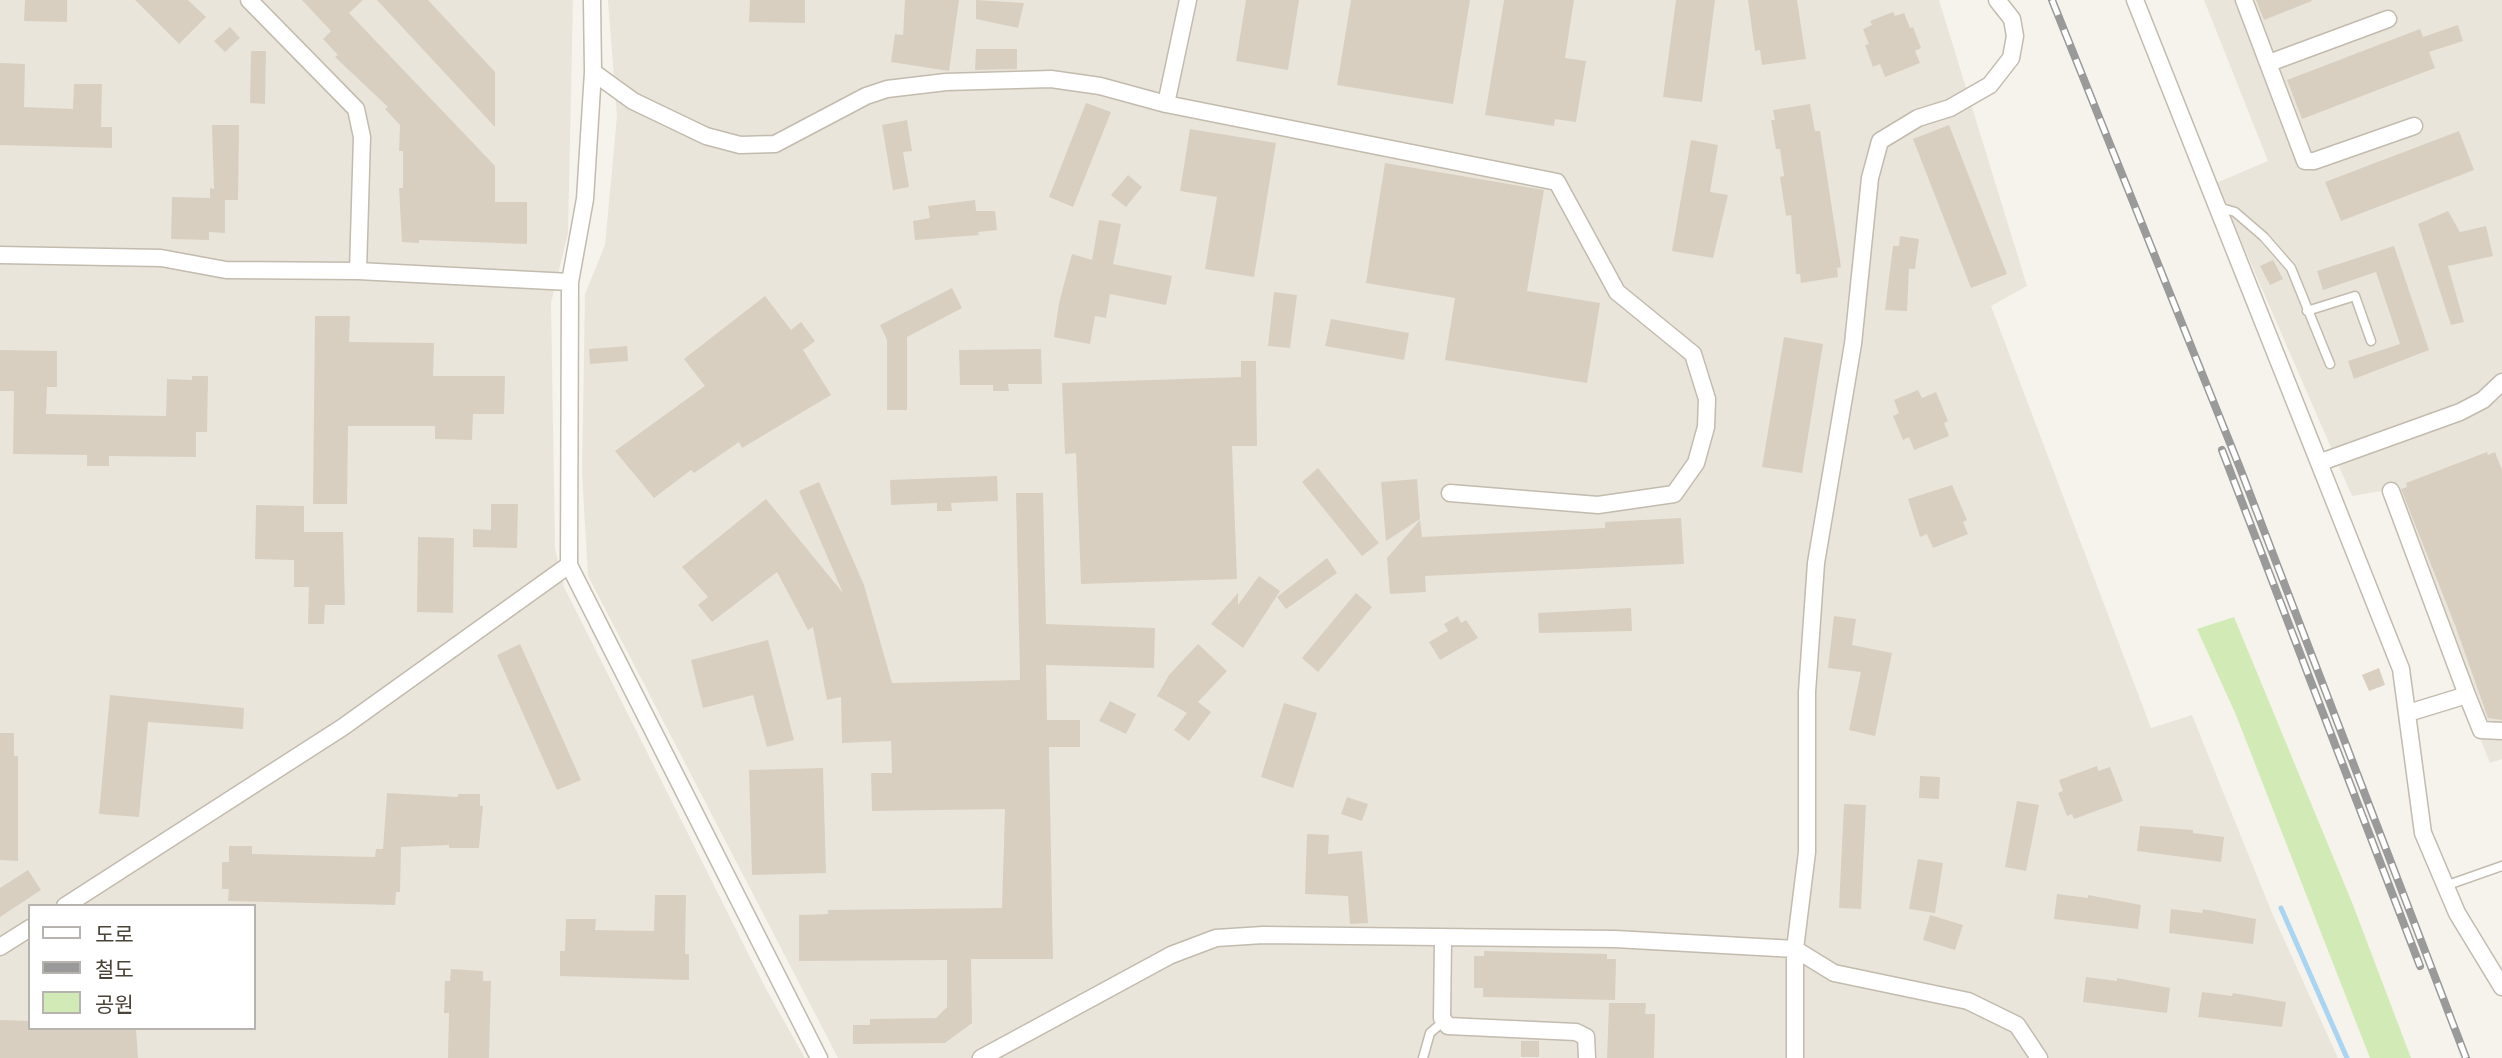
<!DOCTYPE html>
<html>
<head>
<meta charset="utf-8">
<style>
	body { margin:0 }
	#map { position:relative; width:2502px; height:1058px; overflow:hidden; background:#f6f3ec; font-family:"Varela Round","Noto Sans KR",sans-serif }
	canvas { display:block }
	.legend { position:absolute; left:28px; top:904px; width:228px; height:126px; box-sizing:border-box; background:#fff; border:2px solid #b7b4b0; margin:0; padding:9px 12px; list-style:none; font-size:21px; color:#4b4439 }
	.legend li { display:flex; align-items:center; gap:14px; height:35px }
	.legend b { width:35px; border:2px solid #b7b4b0 }
</style>
</head>
<body>
<div id="map">
<canvas width="2502" height="1058"></canvas>
<ul class="legend">
<li><b style="height:9px;background:#fff"></b>도로</li>
<li><b style="height:9px;background:#9a9a9a"></b>철도</li>
<li><b style="height:19px;background:#d2eab5"></b>공원</li>
</ul>
</div>
<script>
const context = document.querySelector('canvas').getContext('2d');
context.lineJoin = 'round';
function fillPath(path, color) { context.fillStyle = color; context.fill(path, 'evenodd'); }
const shape = rows => new Path2D(rows.map(r => 'M' + r).join(''));
function strokePath(path, color, width, dash) { context.strokeStyle = color; context.lineWidth = width; context.lineCap = dash ? 'butt' : 'round'; context.setLineDash(dash || []); context.stroke(path); }
fillPath(shape([
	[0,0,573,0,568,233,551,303,555,548,564,587,766,989,805,1058,0,1058],
	[30,906,254,906,254,1028,30,1028],
	[608,0,1939,0,2027,286,1991,306,2151,728,2192,715,2272,913,2338,1058,838,1058,588,576,582,473,585,294,605,245,617,116],
	[2204,0,2502,0,2502,759,2490,763,2382,491,2352,496,2216,183,2268,161]
]), '#eae5da');
fillPath(shape([
	[2234,617,2353,905,2411,1058,2370,1058,2236,715,2197,629]
]), '#d2eab5');
strokePath(shape([
	[2281,908,2347,1058]
]), '#a9d4f2', 5);
fillPath(shape([
	[25,0,67,0,67,22,24,21],
	[135,0,188,0,206,17,179,44],
	[302,0,363,0,349,13,495,166,495,202,527,202,527,244,419,240,419,243,402,242,399,188,403,188,403,151,399,151,400,125,385,109,388,107,335,57,338,55,323,39,331,31],
	[377,0,428,0,495,72,495,127],
	[750,0,805,0,805,23,749,22],
	[905,0,959,0,949,71,891,62,895,34,903,35],
	[976,0,1024,3,1018,28,976,19],
	[1246,0,1299,0,1288,70,1236,61],
	[1351,0,1470,0,1453,104,1337,85],
	[1504,0,1574,0,1565,58,1586,61,1576,122,1555,119,1554,126,1485,115],
	[1676,0,1715,0,1702,102,1663,97],
	[1748,0,1797,0,1806,59,1762,65,1760,50,1755,51],
	[2256,0,2311,0,2312,1,2264,20],
	[1893,12,1895,16,1904,13,1910,28,1913,27,1921,48,1915,51,1920,63,1885,77,1880,64,1873,67,1865,45,1869,44,1863,29,1872,25,1870,21],
	[2458,25,2463,41,2429,52,2435,68,2302,119,2287,80,2420,29,2423,37],
	[230,27,240,38,225,52,214,41],
	[976,49,1017,49,1017,69,975,70],
	[251,51,266,51,265,104,250,103],
	[0,63,25,64,24,107,73,109,74,84,102,84,101,127,112,127,112,148,0,145],
	[1086,103,1111,112,1073,207,1049,197],
	[1810,104,1815,131,1820,131,1841,267,1837,268,1838,277,1801,283,1800,274,1796,274,1791,215,1786,216,1780,177,1784,176,1780,149,1776,149,1771,120,1775,120,1773,110],
	[907,120,912,151,903,152,909,187,893,190,882,125],
	[212,125,239,125,238,200,225,200,225,233,209,232,209,240,171,239,172,197,210,198,210,188,214,189],
	[1949,125,2007,274,1971,288,1913,139],
	[1190,129,1276,143,1254,277,1205,269,1217,197,1180,191],
	[2459,131,2474,170,2341,221,2325,182],
	[1691,140,1718,145,1710,192,1728,195,1713,258,1672,251],
	[1385,163,1544,190,1527,291,1600,303,1587,383,1445,360,1455,298,1366,283],
	[1128,175,1142,187,1126,207,1111,195],
	[975,200,976,211,995,211,997,230,978,232,979,235,915,240,913,221,930,218,928,206],
	[2448,211,2460,232,2486,226,2493,256,2448,266,2464,322,2451,325,2418,224],
	[1099,220,1121,224,1113,264,1172,276,1166,305,1110,294,1106,318,1095,316,1090,344,1054,337,1059,303,1072,254,1092,260],
	[1900,236,1919,239,1915,269,1909,269,1907,311,1885,310,1893,246,1899,246],
	[2394,246,2429,350,2354,379,2348,361,2400,344,2376,272,2323,290,2317,271],
	[2273,260,2283,279,2270,285,2260,266],
	[952,288,962,308,907,337,907,410,887,410,887,340,880,325],
	[1274,292,1297,295,1290,348,1268,346],
	[765,296,791,330,801,322,815,341,803,350,831,395,742,448,739,442,694,473,691,470,654,498,615,451,705,386,684,359],
	[315,316,350,316,349,342,434,343,433,376,505,376,504,414,473,414,472,440,435,439,435,426,348,426,347,504,313,504],
	[1331,319,1409,333,1404,360,1325,346],
	[1784,337,1823,344,1802,473,1762,467],
	[627,346,628,361,590,364,589,349],
	[1041,349,1042,384,1008,384,1009,391,993,391,993,385,960,385,959,350],
	[0,350,57,351,57,387,47,387,46,414,166,416,167,379,192,380,192,376,208,376,207,432,196,432,196,457,109,456,109,466,87,466,87,455,13,454,14,391,0,391],
	[1241,361,1256,361,1257,446,1232,446,1237,579,1081,584,1076,453,1065,454,1062,383,1241,377],
	[1918,390,1922,398,1936,392,1948,421,1944,423,1949,436,1914,450,1909,437,1903,440,1893,416,1899,413,1894,400],
	[2487,452,2488,455,2495,452,2502,470,2502,720,2488,718,2455,625,2401,489,2407,487,2406,483],
	[1318,468,1379,543,1362,556,1302,482],
	[997,476,998,501,951,503,952,511,937,511,937,503,891,505,890,480],
	[1417,479,1420,519,1386,541,1381,482],
	[819,482,864,585,892,683,1020,680,1016,493,1043,493,1046,624,1155,628,1154,668,1046,665,1047,720,1080,720,1080,747,1049,747,1053,959,971,959,972,1023,945,1043,853,1044,853,1025,870,1025,870,1019,936,1018,947,1007,947,960,799,961,799,915,828,914,828,910,1002,908,1005,809,872,811,871,773,892,773,891,741,842,743,841,697,827,700,813,627,808,630,777,572,712,622,698,605,708,597,682,567,766,499,843,593,799,491],
	[1952,485,1967,520,1963,522,1968,534,1933,548,1927,534,1920,537,1908,499],
	[491,504,518,504,517,548,473,547,473,529,491,530],
	[256,505,304,506,304,532,343,532,345,605,325,605,324,624,308,624,309,587,294,587,294,560,255,559],
	[1681,518,1684,564,1425,576,1426,592,1390,594,1387,558,1420,520,1422,537,1605,528,1605,522],
	[418,537,454,538,453,613,417,612],
	[1327,558,1337,573,1286,609,1277,597],
	[1259,576,1280,591,1243,648,1211,624,1238,593,1238,605],
	[1356,593,1372,607,1318,672,1302,658],
	[1631,608,1632,631,1539,633,1538,613],
	[1458,616,1461,623,1466,620,1478,638,1440,660,1429,642,1448,631,1444,624],
	[1834,616,1856,619,1852,645,1892,653,1875,736,1849,730,1861,672,1828,668],
	[768,640,794,740,767,747,753,695,703,708,691,660],
	[520,644,581,780,557,790,497,655],
	[1198,644,1227,671,1198,702,1211,712,1189,741,1174,730,1187,713,1157,696,1169,675],
	[2379,668,2385,685,2369,691,2362,675],
	[110,695,244,708,243,729,148,722,139,817,99,814],
	[1110,701,1136,714,1126,734,1099,721],
	[1284,703,1317,713,1293,788,1261,777],
	[0,733,14,733,14,756,18,756,18,861,0,860],
	[2097,766,2098,771,2110,767,2123,801,2074,819,2072,814,2067,816,2058,793,2063,791,2059,780],
	[823,768,826,873,752,875,749,770],
	[1920,776,1940,777,1939,799,1919,798],
	[387,793,458,797,458,794,480,794,480,806,483,806,479,848,449,848,449,845,401,847,400,892,396,892,395,905,228,901,229,889,222,889,222,862,229,862,229,846,252,846,252,854,375,857,376,849,383,849],
	[1347,797,1368,804,1362,821,1341,814],
	[2017,801,2039,805,2026,871,2005,867],
	[1844,804,1866,805,1861,909,1839,908],
	[2140,826,2193,830,2193,833,2224,837,2221,862,2137,851],
	[1307,834,1329,835,1328,854,1362,851,1368,923,1350,924,1348,896,1305,894],
	[1918,859,1943,863,1935,913,1909,909],
	[28,870,41,890,0,917,0,888],
	[2057,894,2088,898,2088,895,2141,905,2138,929,2054,919],
	[655,895,686,895,685,954,689,954,689,980,560,976,560,951,565,951,566,919,596,919,595,930,654,931],
	[2171,909,2202,913,2203,909,2256,919,2253,944,2169,933],
	[1930,915,1963,925,1955,950,1923,940],
	[1484,951,1607,954,1607,959,1616,959,1615,1000,1483,997,1483,988,1474,988,1474,956,1484,956],
	[451,969,483,971,483,981,491,981,489,1058,448,1058,449,1013,444,1013,445,981,450,981],
	[2086,977,2117,981,2117,978,2170,988,2167,1013,2083,1002],
	[2202,992,2232,996,2233,993,2286,1002,2282,1027,2198,1017],
	[1609,1003,1646,1003,1645,1014,1655,1014,1654,1058,1607,1058],
	[0,1020,30,1021,30,1028,136,1028,138,1058,0,1058],
	[1521,1041,1539,1041,1539,1057,1521,1057]
]), '#d8cfc1');
const service = shape([
	[2218,207,2235,212,2264,237,2291,268,2330,364],
	[2307,311,2355,296,2371,341],
	[2445,886,2502,866],
	[1423,1058,1430,1033,1444,1021]
]);
const minor = shape([
	[249,0,356,109,362,137,358,271,570,282],
	[592,0,593,72,585,199,570,282,569,565,819,1058],
	[1188,0,1166,104,1557,182,1617,292,1693,354,1707,399,1706,427,1696,463,1674,494,1598,505,1450,493],
	[2135,0,2401,669,2423,833,2457,913,2502,987],
	[2244,0,2305,161,2314,161,2414,126],
	[2269,63,2388,19],
	[593,72,633,101,706,136,740,145,775,144,866,96,887,89,946,82,1051,79,1100,86,1166,104],
	[0,255,161,258,226,270,358,271],
	[2321,462,2460,412,2483,400,2502,382],
	[2391,491,2467,695],
	[2408,713,2467,695,2481,730,2502,731],
	[65,906,343,727,569,565],
	[1443,940,1442,1018,1448,1026,1576,1032,1586,1037,1587,1058],
	[0,947,30,928],
	[981,1058,1171,955,1216,938,1263,935,1615,939,1795,949,1834,973,1968,1001,2017,1025,2039,1058],
	[1795,1058,1795,949,1807,852,1807,692,1816,563,1853,344,1870,178,1880,141,1918,118,1950,108,1990,85,2011,58,2015,36,2012,19,1997,0]
]);
strokePath(service, '#c2bbae', 11);
strokePath(minor, '#c2bbae', 19);
strokePath(service, '#fff', 8);
strokePath(minor, '#fff', 16);
const rail = shape([
	[2052,0,2240,468,2466,1058],
	[2222,450,2420,966]
]);
strokePath(rail, '#9a9a9a', 8);
strokePath(rail, '#fff', 5, [16]);
</script>
</body>
</html>
